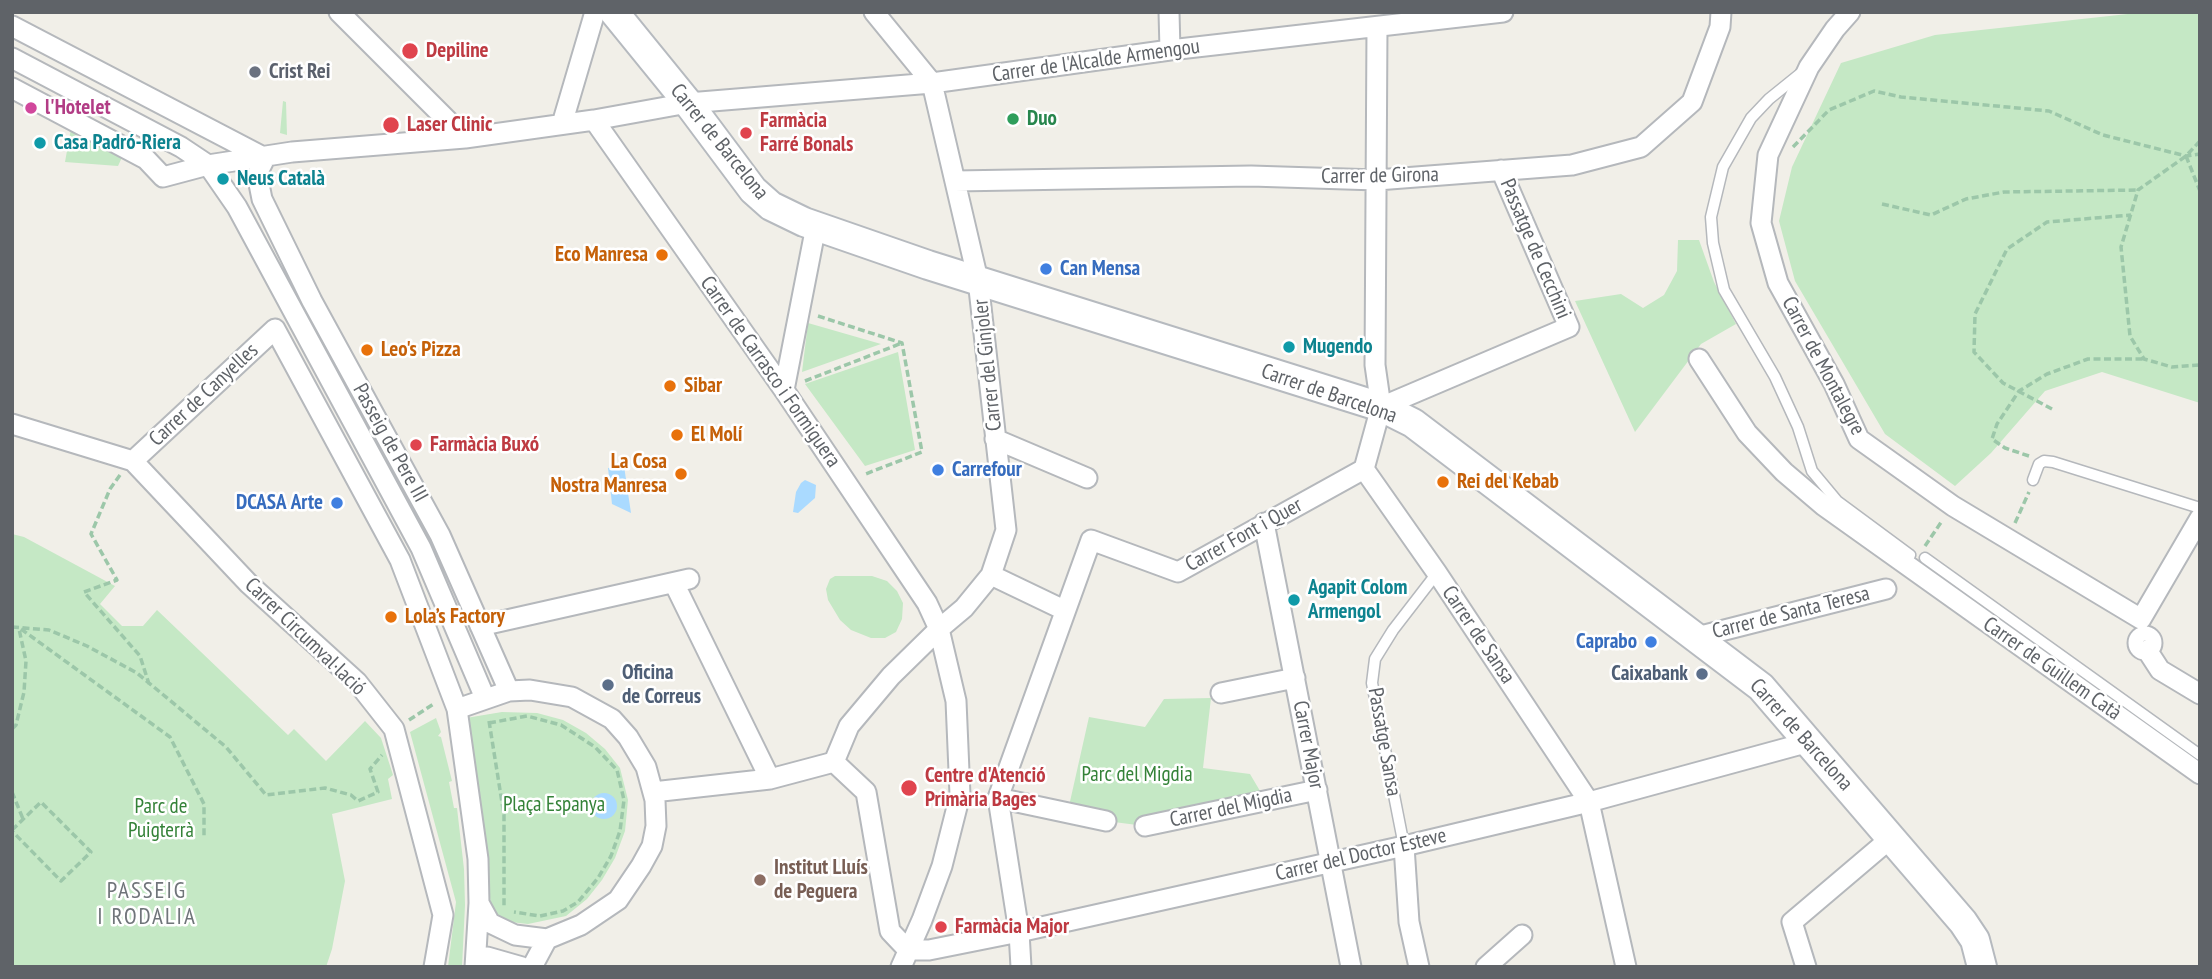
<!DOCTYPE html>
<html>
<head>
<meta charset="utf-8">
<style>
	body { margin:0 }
	#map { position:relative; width:2212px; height:979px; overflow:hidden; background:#f1efe8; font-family:"PT Sans Narrow",sans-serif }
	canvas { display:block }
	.frame { position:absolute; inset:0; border:14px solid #5f6368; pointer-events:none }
</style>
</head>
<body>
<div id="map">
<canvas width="2212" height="979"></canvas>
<div class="frame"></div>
</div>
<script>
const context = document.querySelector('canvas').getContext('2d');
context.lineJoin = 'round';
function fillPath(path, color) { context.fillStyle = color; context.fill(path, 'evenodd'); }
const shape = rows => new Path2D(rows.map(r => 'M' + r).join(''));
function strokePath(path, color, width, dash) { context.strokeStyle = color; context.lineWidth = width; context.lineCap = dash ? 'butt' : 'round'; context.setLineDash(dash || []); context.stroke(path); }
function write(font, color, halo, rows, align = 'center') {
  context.font = font + ' "PT Sans Narrow",sans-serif'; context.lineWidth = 5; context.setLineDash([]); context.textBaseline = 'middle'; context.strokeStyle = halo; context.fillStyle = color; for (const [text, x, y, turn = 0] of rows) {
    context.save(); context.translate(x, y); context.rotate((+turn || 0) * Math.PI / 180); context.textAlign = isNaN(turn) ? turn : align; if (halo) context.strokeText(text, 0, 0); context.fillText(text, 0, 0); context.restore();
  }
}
fillPath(shape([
	[2146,12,2200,12,2200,403,2102,372,2045,391,1991,453,1955,486,1885,434,1795,281,1779,221,1792,167,1841,63,1935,35],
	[283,101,286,102,287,135,280,133],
	[72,123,124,153,118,166,65,162],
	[1678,240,1699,240,1714,282,1736,324,1701,344,1635,432,1575,301,1621,294,1643,308,1664,295,1677,271],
	[808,323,881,344,802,372],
	[898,352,915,450,865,466,805,384],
	[12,534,24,537,115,586,100,604,122,626,143,626,157,610,288,735,294,729,326,761,365,721,381,738,393,775,388,779,392,799,332,814,345,881,332,949,326,967,12,967],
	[835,576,872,576,887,581,897,591,903,603,902,619,896,632,885,638,871,638,851,630,840,620,828,600,826,589,830,579],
	[1211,698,1203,768,1250,774,1263,796,1145,826,1106,821,1069,806,1089,717,1145,727,1164,699],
	[502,712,537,713,563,720,586,733,605,749,620,768,628,800,625,831,615,858,602,880,587,899,566,916,528,924,492,920,483,819,466,718],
	[436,718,441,732,438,736,441,737,452,781,449,782,454,808,457,808,464,869,465,905,462,967,448,967,456,902,410,732]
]), '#c5e8c5');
fillPath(shape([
	[624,466,631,513,612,504,608,468],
	[805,480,816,485,815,498,798,513,793,512,796,492,801,483],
	'591 806a13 13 0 1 1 26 0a13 13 0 1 1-26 0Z'
]), '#aadaff');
const lane = shape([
	[1800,74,1769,99,1751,118,1723,167,1711,217,1713,243,1724,290,1775,377,1798,427,1812,471,1837,501,1910,555,1905,565],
	[2033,480,2039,464,2044,461,2053,462,2200,508],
	[1925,558,2200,755],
	[1404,846,1372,683,1375,659,1393,630,1437,573]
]);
const street = shape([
	[339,12,465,138],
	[1169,12,1170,50],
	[1850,12,1835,29,1809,67,1768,155,1761,223,1778,283,1834,384,1859,439,1953,506,2141,619],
	[12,26,265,158],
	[12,58,181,147,208,165,237,207,421,548,485,698],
	[12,88,146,159,163,177,208,165,292,152,465,138,594,120,688,103,932,83,1170,50,1503,12],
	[594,120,784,390,927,603,939,629,956,701,960,795,942,866,922,920,901,967],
	[562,124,595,12],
	[265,158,259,170,258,179,262,199,312,301,440,535,509,691],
	[955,181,1251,176,1377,180,1572,165,1641,147,1692,102,1720,27,1721,12],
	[1699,359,1747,433,1784,472,1824,506,2200,774],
	[784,390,816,226],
	[1381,407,1569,327,1501,170],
	[12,424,133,461,249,584,357,682,394,729,443,915,434,967],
	[995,439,1087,478],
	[133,461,275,329,400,560,457,709,478,859,479,903,475,967],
	[1364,469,1437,573,1589,802,1626,967],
	[1264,523,1351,967],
	[991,575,1064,610],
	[674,583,770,779],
	[2141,619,2200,518],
	[480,626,689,579],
	'2138 643a7 7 0 1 1 14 0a7 7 0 1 1-14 0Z',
	[1697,637,1886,589],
	[2147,650,2160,670,2200,694],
	[1221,693,1295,678],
	[457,709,509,691,530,690,572,697,612,719,628,737,646,767,655,800,656,826,652,846,641,866,618,900,581,925,547,939,515,935,490,923,479,903],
	[834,762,849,726,891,676,939,629,964,608,991,575,1006,530,978,280,932,83,874,12],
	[834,762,866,792,890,931,908,950],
	[653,792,770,779,834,762],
	[998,798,1106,821],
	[1145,826,1317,790],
	[1404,846,1409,922,1419,967],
	[908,950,929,950,1019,932,1404,846,1589,802,1809,742],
	[475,967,487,957,522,967],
	[532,967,547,939],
	[1021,967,1019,932,998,798,1091,540,1178,572,1364,469,1381,407,1375,365,1377,28],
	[1486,967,1522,935],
	[1806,967,1792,922,1891,838]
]);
const secondary = shape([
	[614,12,688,103,753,190,771,206,804,222,928,265,1381,407,1413,423,1761,687,1963,922,1975,940,1982,967]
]);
strokePath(lane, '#b5b8bc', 13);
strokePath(street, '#b5b8bc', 23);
strokePath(secondary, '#b6babf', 32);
strokePath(shape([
	[2200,141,2186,156,2138,190,2121,247,2130,336,2144,359,2172,367,2200,365],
	[1793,147,1829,110,1874,91,1901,97,2049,111,2103,135,2186,156,2200,154],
	[2186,156,2200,191],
	[1882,204,1931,215,1966,199,2004,192,2138,190],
	[818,316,902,343,922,452,863,475],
	[805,381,902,343],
	[2052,409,2003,383,1974,352,1975,314,2007,249,2047,222,2131,215],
	[2029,456,2005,448,1992,439,1997,424,2019,391,2047,374,2088,359,2144,359],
	[120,475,110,489,91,534,117,580,84,592,140,656,149,684],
	[2015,523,2029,492],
	[1925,546,1942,521],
	[12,627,49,630,87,646,137,673,226,747,266,795,325,788,351,795,358,801,378,792,370,769,382,755],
	[21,629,170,737,204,804,204,836],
	[409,720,435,703],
	[489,721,504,815,504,908],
	[489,723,527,716,561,725,595,747,617,770,624,800,620,831,611,856,598,878,578,902,563,911,540,916,514,912],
	[12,729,16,725,24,692,26,661,19,629],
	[12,792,23,819],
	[12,830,41,802,91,852,61,881,12,831]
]), '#9cc7a9', 3.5, [7, 3.5]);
strokePath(lane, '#fff', 10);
strokePath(street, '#fff', 19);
strokePath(secondary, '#fff', 28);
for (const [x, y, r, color] of [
	[410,51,9,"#e0444e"],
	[255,72,7,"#6b7280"],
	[31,108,7,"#d1479c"],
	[1013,119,7,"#2e9e5b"],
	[391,125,9,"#e0444e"],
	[746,133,7,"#e0444e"],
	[40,143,7,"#0f9aa8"],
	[223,179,7,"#0f9aa8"],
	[662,255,7,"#e8710a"],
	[1046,269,7,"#3f7fe0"],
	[1289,347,7,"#0f9aa8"],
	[367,350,7,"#e8710a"],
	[670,386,7,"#e8710a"],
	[677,435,7,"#e8710a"],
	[416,445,7,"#e0444e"],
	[938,470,7,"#3f7fe0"],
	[681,474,7,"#e8710a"],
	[1443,482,7,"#e8710a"],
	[337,503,7,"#3f7fe0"],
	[1294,600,7,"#0f9aa8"],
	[391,617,7,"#e8710a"],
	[1651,642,7,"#3f7fe0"],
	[1702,674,7,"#5c6f8a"],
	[608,685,7,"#5c6f8a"],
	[909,788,9,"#e0444e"],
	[760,880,7,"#8d6e63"],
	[941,927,7,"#e0444e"]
]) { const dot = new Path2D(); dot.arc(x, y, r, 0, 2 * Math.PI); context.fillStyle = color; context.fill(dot); strokePath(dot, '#fff', 2.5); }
write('bold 21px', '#be3a42', '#fff', [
	["Depiline",426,51],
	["Farmàcia",760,121],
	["Farré Bonals",760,145],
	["Laser Clinic",407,125],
	["Farmàcia Buxó",430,445],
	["Centre d'Atenció",925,776],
	["Primària Bages",925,800],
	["Farmàcia Major",955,927]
], 'left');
write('21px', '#5f6368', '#fff', [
	["Carrer de l'Alcalde Armengou",1096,61,-8],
	["Carrer de Barcelona",719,142,51],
	["Carrer de Girona",1380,176,-1],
	["Passatge de Cecchini",1535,249,67],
	["Carrer del Ginjoler",988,365,-96],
	["Carrer de Montalegre",1823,366,62],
	["Carrer de Carrasco i Formiguera",770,372,55],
	["Carrer de Barcelona",1329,394,19],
	["Carrer de Canyelles",204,395,-43],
	["Passeig de Pere III",390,443,61],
	["Carrer Font i Quer",1244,535,-29],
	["Carrer de Santa Teresa",1791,613,-14],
	["Carrer de Sansa",1478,635,56],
	["Carrer Circumval·lació",305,637,44],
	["Carrer de Guillem Catà",2052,669,35],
	["Carrer de Barcelona",1801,735,48],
	["Passatge Sansa",1384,742,80],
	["Carrer Major",1308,745,79],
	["Carrer del Migdia",1231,808,-12],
	["Carrer del Doctor Esteve",1361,855,-13]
]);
write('bold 21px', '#5b616d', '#fff', [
	["Crist Rei",269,72]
], 'left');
write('bold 21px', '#b23c85', '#fff', [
	["l'Hotelet",45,108]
], 'left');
write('bold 21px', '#27864d', '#fff', [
	["Duo",1027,119]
], 'left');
write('bold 21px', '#0d838f', '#fff', [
	["Casa Padró-Riera",54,143],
	["Neus Català",237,179],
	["Mugendo",1303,347],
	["Agapit Colom",1308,588],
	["Armengol",1308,612]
], 'left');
write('bold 21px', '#c56008', '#fff', [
	["Eco Manresa",648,255,"right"],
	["Leo's Pizza",381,350],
	["Sibar",684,386],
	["El Molí",691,435],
	["La Cosa",667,462,"right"],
	["Nostra Manresa",667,486,"right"],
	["Rei del Kebab",1457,482],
	["Lola’s Factory",405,617]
], 'left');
write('bold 21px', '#366cbe', '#fff', [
	["Can Mensa",1060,269],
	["Carrefour",952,470],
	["DCASA Arte",323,503,"right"],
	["Caprabo",1637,642,"right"]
], 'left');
write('bold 21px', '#4e5e75', '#fff', [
	["Oficina",622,673],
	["de Correus",622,697],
	["Caixabank",1688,674,"right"]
], 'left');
write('21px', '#348238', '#fff', [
	["Parc del Migdia",1137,775],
	["Plaça Espanya",554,805],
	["Parc de",161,807],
	["Puigterrà",161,831]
]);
write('bold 21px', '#785e54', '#fff', [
	["Institut Lluís",774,868],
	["de Peguera",774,892]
], 'left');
context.letterSpacing = '2px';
write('23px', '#70757a', '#fff', [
	["PASSEIG",147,891],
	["I RODALIA",147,917]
]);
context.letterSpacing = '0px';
</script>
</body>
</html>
